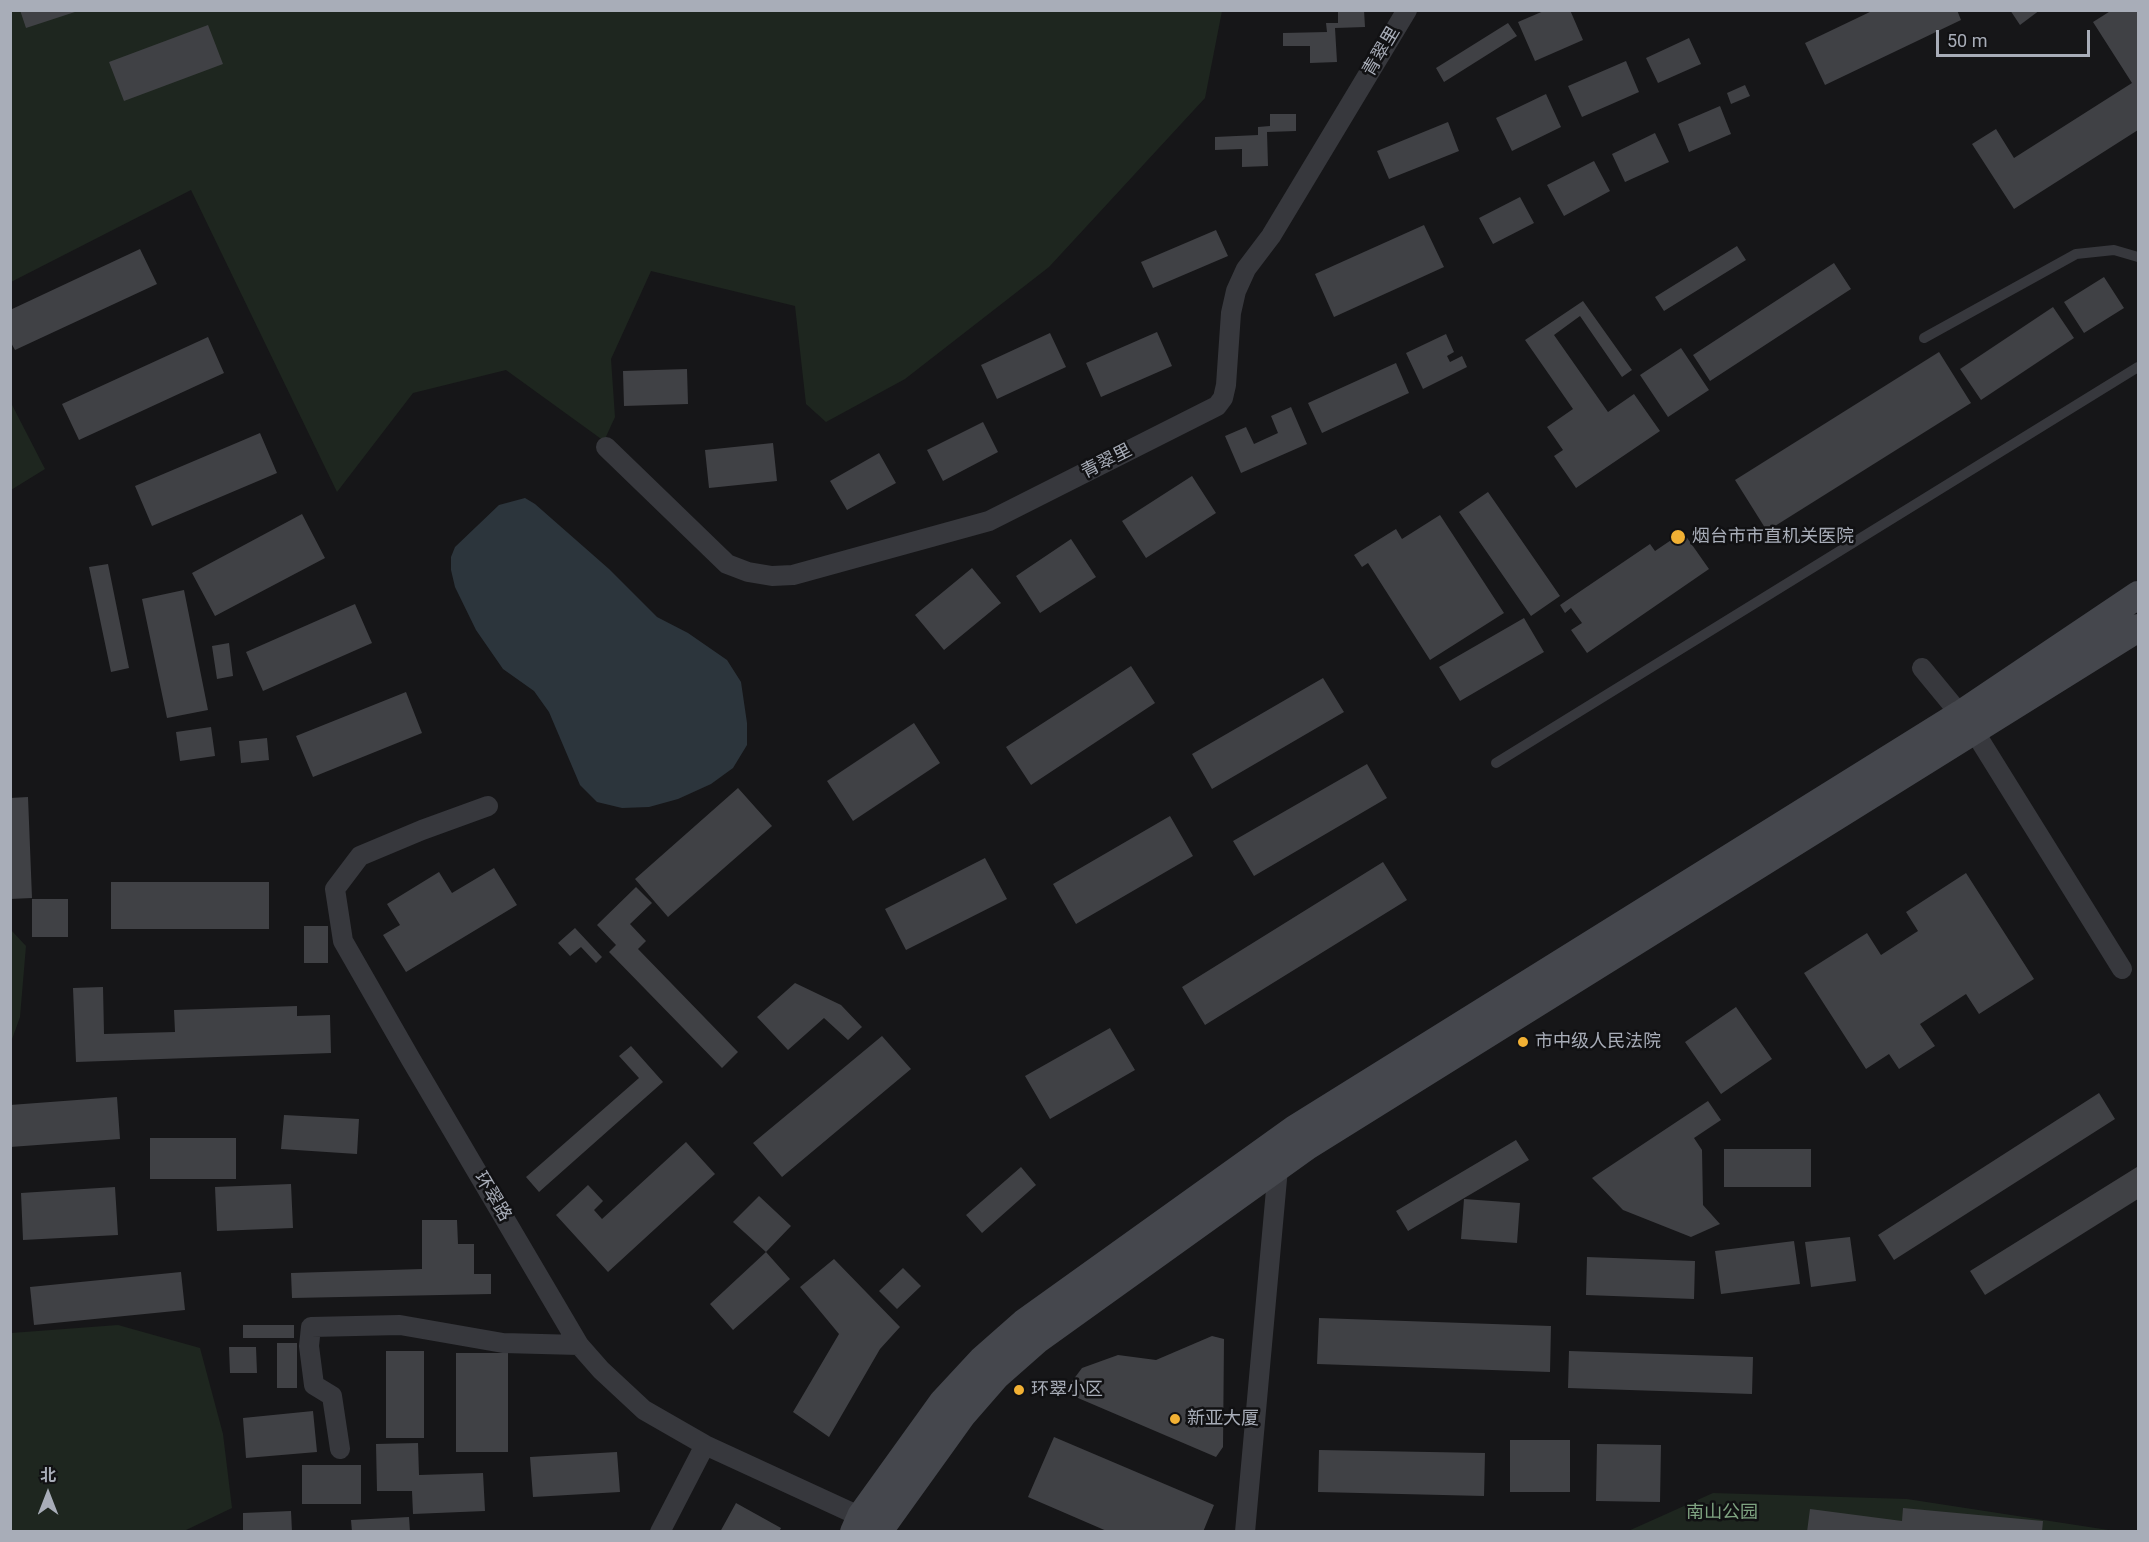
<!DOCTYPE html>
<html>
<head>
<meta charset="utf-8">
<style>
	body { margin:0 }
	#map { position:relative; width:2149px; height:1542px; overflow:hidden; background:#161618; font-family:Roboto,"Noto Sans SC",sans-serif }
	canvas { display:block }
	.frame { position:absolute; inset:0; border:12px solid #a8adb8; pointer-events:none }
	.north { position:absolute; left:18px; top:1464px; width:60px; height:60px; -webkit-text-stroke:4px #111113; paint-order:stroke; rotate:0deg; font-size:16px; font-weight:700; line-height:24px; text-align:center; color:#a8adb8 }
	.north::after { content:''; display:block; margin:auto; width:21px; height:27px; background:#a8adb8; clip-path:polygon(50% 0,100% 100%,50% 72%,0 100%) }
	.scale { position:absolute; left:1936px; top:30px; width:154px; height:27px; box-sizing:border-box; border:3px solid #a8adb8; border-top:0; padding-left:8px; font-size:18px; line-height:21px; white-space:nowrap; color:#a8adb8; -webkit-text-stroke:4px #111113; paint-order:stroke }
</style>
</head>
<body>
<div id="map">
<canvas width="2149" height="1542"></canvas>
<div class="frame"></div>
<div class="north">北</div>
<div class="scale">50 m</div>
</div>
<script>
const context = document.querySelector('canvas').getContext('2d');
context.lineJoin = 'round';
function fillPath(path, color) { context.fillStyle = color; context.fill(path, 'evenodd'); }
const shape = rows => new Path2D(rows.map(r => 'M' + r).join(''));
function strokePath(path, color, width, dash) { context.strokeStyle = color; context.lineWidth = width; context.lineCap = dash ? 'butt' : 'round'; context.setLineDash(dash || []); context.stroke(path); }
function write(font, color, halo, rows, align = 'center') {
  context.font = font + ' Roboto,"Noto Sans SC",sans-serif'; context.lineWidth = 5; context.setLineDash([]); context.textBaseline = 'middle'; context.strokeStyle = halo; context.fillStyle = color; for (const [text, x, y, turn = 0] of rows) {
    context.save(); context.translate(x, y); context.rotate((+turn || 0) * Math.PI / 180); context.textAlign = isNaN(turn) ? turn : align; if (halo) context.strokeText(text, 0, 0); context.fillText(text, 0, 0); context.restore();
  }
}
fillPath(shape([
	[11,11,1222,11,1205,98,1049,267,905,379,826,422,806,404,795,306,651,271,611,359,615,417,604,441,506,370,413,393,337,492,191,190,11,282],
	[10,401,45,469,11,490,10,490],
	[11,930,26,946,20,1017,11,1042],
	[10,1278,11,1333,118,1325,200,1348,223,1434,232,1508,184,1531,11,1531],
	[1713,1493,1907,1499,2115,1531,1626,1532]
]), '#1e261f');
fillPath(shape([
	[525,498,535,504,609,569,657,617,688,633,727,660,741,682,747,723,747,745,733,768,711,784,678,799,649,807,622,808,597,802,580,785,549,712,534,691,503,669,476,630,455,587,451,570,451,557,455,547,499,505]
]), '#2c353c');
fillPath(shape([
	[20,10,77,10,78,11,26,28],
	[1338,10,1364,10,1365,27,1335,28,1337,62,1310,63,1310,46,1283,46,1283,33,1327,32,1326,23,1338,23],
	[1546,10,1570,10,1583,40,1535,61,1518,22],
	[1874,10,1957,10,1961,20,1825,85,1805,43],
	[2010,10,2040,10,2020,25],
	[2112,10,2138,10,2138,130,2014,209,1972,144,1996,129,2014,158,2132,83,2093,22],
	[1508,23,1517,36,1444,82,1436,68],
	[208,25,223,64,124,101,109,62],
	[1689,38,1701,64,1658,83,1646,58],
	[1626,61,1639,92,1582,117,1568,86],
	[1745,85,1750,96,1731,104,1727,93],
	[1546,94,1561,127,1512,151,1496,118],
	[1720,106,1731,134,1689,152,1678,124],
	[1270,114,1296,114,1296,131,1267,132,1268,166,1242,167,1242,149,1215,150,1215,137,1258,135,1258,127,1270,126],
	[1448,122,1459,151,1389,179,1377,151],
	[1655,133,1669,162,1625,182,1612,154],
	[1594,161,1610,191,1564,216,1547,185],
	[1520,197,1534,223,1493,244,1479,218],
	[1424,225,1444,267,1334,317,1315,274],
	[1216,230,1228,256,1153,288,1141,262],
	[1737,246,1746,260,1664,311,1655,297],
	[140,249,157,284,15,350,10,341,10,310],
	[1834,263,1851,289,1710,381,1693,355],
	[2104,277,2124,308,2084,333,2064,302],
	[1583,301,1632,370,1622,377,1580,316,1554,335,1608,412,1634,394,1660,431,1576,488,1554,456,1563,450,1547,427,1573,409,1525,340],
	[2053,307,2074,338,1981,400,1960,369],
	[1157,332,1172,366,1101,397,1086,363],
	[1050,333,1066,367,997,399,981,365],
	[1446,334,1454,352,1447,356,1450,362,1462,356,1467,367,1423,389,1406,353],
	[208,337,224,373,79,440,62,404],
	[1681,348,1709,390,1668,417,1640,375],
	[1939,352,1971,403,1767,531,1735,480],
	[1396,363,1409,393,1322,433,1308,403],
	[687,369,688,404,624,406,623,371],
	[1291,407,1307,444,1241,473,1225,436,1246,427,1254,444,1278,433,1271,416],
	[983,422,998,452,943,481,927,450],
	[260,433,277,473,152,526,135,486],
	[773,443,777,481,709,488,705,450],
	[879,453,896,483,847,510,830,481],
	[1192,476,1216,513,1146,558,1122,521],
	[1488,492,1560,596,1531,616,1459,512],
	[302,514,325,558,215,616,192,573],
	[1440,515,1504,613,1430,660,1368,563,1362,567,1354,555,1396,529,1402,539],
	[1683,532,1709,569,1587,653,1571,630,1582,623,1571,608,1565,613,1560,605,1650,544,1655,551],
	[1071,539,1096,577,1040,613,1016,576],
	[108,564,129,668,111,672,89,567],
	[972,568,1001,603,944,650,915,615],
	[184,590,208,710,167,718,142,599],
	[355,604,372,643,263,691,246,652],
	[1524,618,1544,652,1460,701,1439,667],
	[229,643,233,676,217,679,212,646],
	[1131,666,1155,703,1031,785,1006,747],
	[1323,678,1344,712,1212,789,1192,754],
	[406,692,422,733,313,777,296,736],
	[914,723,940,763,853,821,827,781],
	[211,727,215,756,180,761,176,732],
	[267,738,269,760,241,763,239,741],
	[1367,764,1387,798,1254,876,1233,841],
	[738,788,772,826,668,917,635,879],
	[28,797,32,898,10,899,10,798],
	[1170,816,1193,856,1076,924,1053,884],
	[985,858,1007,899,906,950,885,909],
	[1383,862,1407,900,1205,1025,1182,987],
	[494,868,517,905,406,972,383,935,400,925,387,904,439,872,452,893],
	[1966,873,2034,979,1979,1014,1966,994,1920,1024,1935,1046,1899,1069,1889,1054,1866,1069,1804,973,1867,933,1881,955,1918,931,1906,912],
	[111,882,269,882,269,929,111,929],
	[636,887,652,903,630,924,646,941,638,949,738,1052,722,1068,609,952,616,945,597,925],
	[32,899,68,899,68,937,32,937],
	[304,926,328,926,328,963,304,963],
	[575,928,602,957,596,963,581,947,570,956,558,943],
	[795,983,841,1005,862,1027,848,1040,824,1018,788,1050,757,1017],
	[103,987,104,1034,175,1032,174,1010,297,1006,297,1016,330,1015,331,1053,76,1062,73,988],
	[1736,1007,1772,1059,1721,1094,1685,1042],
	[1110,1028,1135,1070,1050,1119,1025,1076],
	[882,1036,911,1069,782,1177,753,1143],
	[631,1046,663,1082,539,1192,526,1177,639,1078,619,1056],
	[2099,1093,2115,1119,1894,1260,1878,1235],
	[117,1097,120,1139,10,1147,10,1105],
	[1708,1101,1721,1120,1694,1138,1702,1150,1703,1205,1720,1224,1691,1237,1623,1210,1592,1178],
	[284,1115,359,1119,357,1154,281,1149],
	[150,1138,236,1138,236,1179,150,1179],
	[1516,1140,1529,1160,1408,1231,1396,1211],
	[686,1142,715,1174,608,1272,556,1215,588,1185,603,1201,594,1210,602,1219],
	[1724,1149,1811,1149,1811,1187,1724,1187],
	[1021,1167,1036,1185,982,1233,966,1215],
	[2137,1167,2138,1199,1985,1295,1970,1271],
	[291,1184,293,1228,217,1231,215,1187],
	[115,1187,118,1235,23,1240,21,1193],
	[759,1196,791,1226,766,1252,733,1222],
	[1464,1199,1520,1203,1517,1243,1461,1239],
	[422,1220,457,1220,458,1244,474,1244,474,1274,491,1274,491,1294,292,1298,291,1273,422,1269],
	[1850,1237,1856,1281,1811,1287,1805,1242],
	[1794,1241,1800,1284,1721,1294,1715,1251],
	[766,1252,790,1279,733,1330,710,1304],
	[1587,1257,1695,1261,1694,1299,1586,1295],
	[834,1259,900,1327,880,1349,829,1437,793,1412,839,1334,800,1287],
	[903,1268,921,1286,897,1309,879,1291],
	[181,1272,185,1310,34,1325,30,1287],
	[1319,1318,1551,1326,1550,1372,1317,1364],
	[243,1325,294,1325,294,1338,243,1338],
	[1212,1336,1224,1339,1223,1447,1216,1457,1064,1392,1082,1368,1118,1355,1156,1360],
	[277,1343,297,1343,297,1388,277,1388],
	[229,1347,256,1347,257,1373,230,1373],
	[386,1351,424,1351,424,1438,386,1438],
	[1569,1351,1753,1357,1752,1394,1568,1388],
	[456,1353,508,1353,508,1452,456,1452],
	[313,1411,317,1452,246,1458,243,1418],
	[1054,1437,1214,1505,1203,1532,1109,1532,1028,1497],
	[1510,1440,1570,1440,1570,1492,1510,1492],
	[418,1443,419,1475,483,1473,485,1511,413,1514,412,1491,377,1491,376,1444],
	[1597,1444,1661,1445,1660,1502,1596,1501],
	[1319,1450,1485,1453,1484,1496,1318,1492],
	[617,1452,620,1492,533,1497,530,1457],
	[302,1465,361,1465,361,1504,302,1504],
	[736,1503,781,1528,779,1532,720,1532],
	[1903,1508,2043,1521,2042,1532,1807,1532,1810,1509,1902,1521],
	[291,1511,292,1532,243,1532,243,1513],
	[409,1517,410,1532,352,1532,351,1520]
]), '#404145');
strokePath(shape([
	[1924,338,2076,254,2114,250,2138,257],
	[1496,763,2138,367]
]), '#37383d', 10);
strokePath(shape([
	[606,447,727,564,748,572,772,576,793,575,989,521,1217,406,1223,398,1226,385,1231,313,1236,291,1246,269,1271,236,1407,10],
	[1922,668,1974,731,2122,969],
	[488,806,422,830,360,856,335,889,343,941,410,1058,579,1345,601,1370,644,1410,705,1445,870,1521],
	[340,1449,332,1396,314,1385,309,1346,311,1327,400,1325,503,1343,579,1345],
	[660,1532,705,1445],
	[1245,1532,1278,1168,1274,1161]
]), '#37383d', 20);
strokePath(shape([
	[854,1532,861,1516,943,1402,982,1360,1024,1323,1295,1129,1961,714,2138,595],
	[878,1532,962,1415,996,1376,1038,1339,1307,1146,2138,628]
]), '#45474d', 28);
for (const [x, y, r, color] of [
	[1678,537,8,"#f2b134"],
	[1523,1042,6,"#f2b134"],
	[1019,1390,6,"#f2b134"],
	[1175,1419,6,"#f2b134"]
]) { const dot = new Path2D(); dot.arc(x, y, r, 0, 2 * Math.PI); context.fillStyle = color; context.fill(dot); strokePath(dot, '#111113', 2); }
write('18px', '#a8adb8', '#111113', [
	["青翠里",1382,52,-59],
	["青翠里",1107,462,-27],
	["环翠路",492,1197,59]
]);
write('18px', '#a8adb8', '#111113', [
	["烟台市市直机关医院",1692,537],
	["市中级人民法院",1535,1042],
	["环翠小区",1031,1390],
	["新亚大厦",1187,1419]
], 'left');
write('18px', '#7fa381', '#111113', [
	["南山公园",1722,1513]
]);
</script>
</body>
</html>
